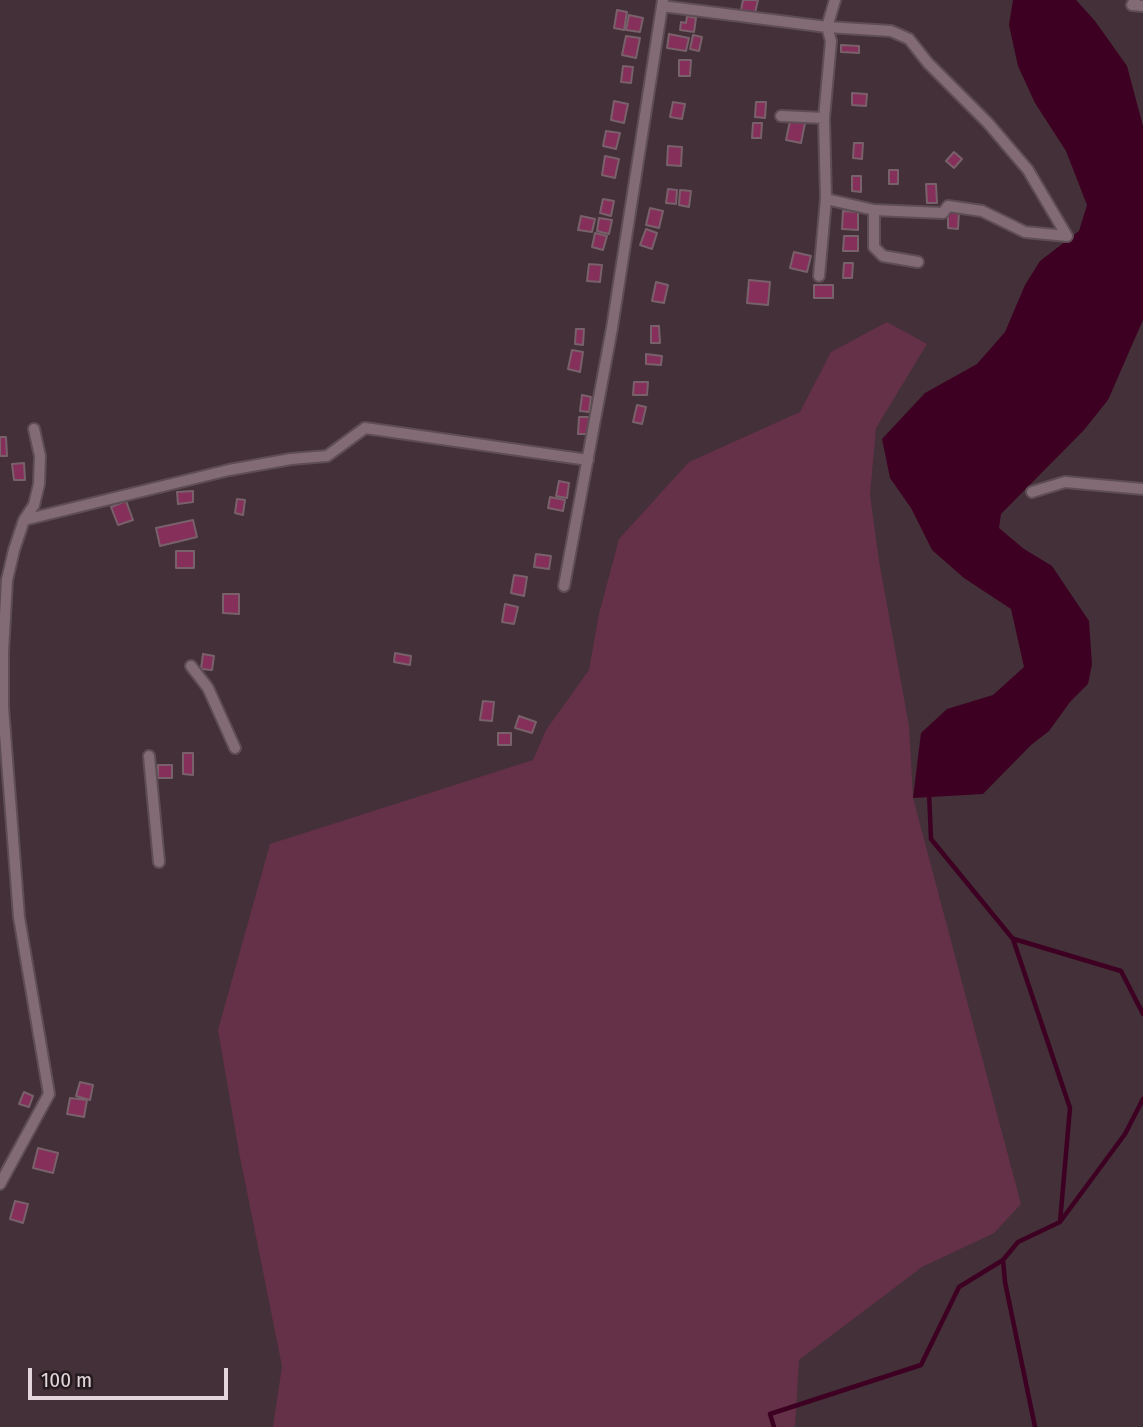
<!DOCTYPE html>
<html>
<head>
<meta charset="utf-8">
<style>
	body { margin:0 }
	#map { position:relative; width:1143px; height:1427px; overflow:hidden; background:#443038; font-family:"Fira Sans Condensed",sans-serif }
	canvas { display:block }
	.scale { position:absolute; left:28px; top:1368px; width:200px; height:32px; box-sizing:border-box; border:4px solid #e3d6da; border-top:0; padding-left:9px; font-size:21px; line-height:24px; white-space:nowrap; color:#e3d6da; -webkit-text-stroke:5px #251b1f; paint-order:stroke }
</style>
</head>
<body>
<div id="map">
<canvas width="1143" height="1427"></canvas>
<div class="scale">100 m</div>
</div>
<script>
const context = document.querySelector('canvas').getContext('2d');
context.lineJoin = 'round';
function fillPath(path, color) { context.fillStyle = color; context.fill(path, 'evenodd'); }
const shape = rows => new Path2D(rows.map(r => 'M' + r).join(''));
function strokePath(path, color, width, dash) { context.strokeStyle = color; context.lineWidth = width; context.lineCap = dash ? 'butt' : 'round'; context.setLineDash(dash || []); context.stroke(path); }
fillPath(shape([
	[887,322,927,344,876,428,870,495,879,561,909,726,913,798,1021,1204,994,1233,922,1267,799,1360,795,1427,273,1427,282,1366,239,1152,218,1030,270,844,533,760,546,730,589,670,599,614,619,539,689,462,800,412,831,352]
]), '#643148');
fillPath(shape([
	[1013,0,1076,0,1095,21,1127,66,1143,126,1143,320,1108,400,1084,430,1001,514,999,528,1024,549,1052,566,1089,621,1092,664,1088,684,1070,702,1049,731,1031,745,983,794,913,798,921,733,947,709,993,695,1024,667,1011,609,964,578,932,550,911,508,890,478,882,439,925,393,977,364,1005,332,1025,285,1040,261,1079,231,1087,205,1066,151,1035,103,1018,66,1009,25]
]), '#3e0022');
strokePath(shape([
	[1014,939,1121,971,1143,1014],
	[1060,1222,1125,1134,1143,1099],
	[1003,1260,1005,1282,1035,1427],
	[774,1427,770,1414,921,1365,959,1287,1003,1260,1018,1242,1060,1222,1070,1108,1013,939,931,839,929,792]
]), '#3e0022', 4.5);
const building = shape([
	[743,0,758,0,755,13,741,10,743,0],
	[617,10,627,12,624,30,614,28,617,10],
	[629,15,643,18,640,32,626,30,629,15],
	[687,16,696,18,694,32,680,30,681,22,686,23,687,16],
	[669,34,689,38,686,51,667,48,669,34],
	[693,35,702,37,699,51,690,49,693,35],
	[626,36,640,38,636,58,622,55,626,36],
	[841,45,859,46,859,53,841,52,841,45],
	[679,60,691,60,690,76,679,76,679,60],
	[623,66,633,67,631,83,621,82,623,66],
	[852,93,867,94,866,106,852,105,852,93],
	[614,101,628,104,624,123,611,120,614,101],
	[673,102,685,104,682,119,670,117,673,102],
	[756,102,766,102,765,118,755,117,756,102],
	[790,121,805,123,801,143,786,140,790,121],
	[753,123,762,123,761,138,752,138,753,123],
	[606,131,620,133,616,149,603,146,606,131],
	[854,143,863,143,862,159,853,158,854,143],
	[668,146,682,147,681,166,667,165,668,146],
	[954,152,962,159,954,168,946,161,954,152],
	[605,156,619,159,615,178,602,175,605,156],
	[889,170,898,170,898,184,889,184,889,170],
	[852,176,861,176,861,192,852,191,852,176],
	[926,184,936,184,937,203,927,203,926,184],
	[668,189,677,190,676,204,666,203,668,189],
	[680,190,691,191,689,207,679,205,680,190],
	[603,199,614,201,611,216,600,213,603,199],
	[650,208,663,211,659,228,646,225,650,208],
	[843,211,858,212,858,230,842,229,843,211],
	[948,211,959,211,958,229,948,228,948,211],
	[581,216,595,219,592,232,578,230,581,216],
	[599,218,612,220,609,234,597,231,599,218],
	[646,229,657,233,652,249,640,245,646,229],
	[595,233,607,236,603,250,592,247,595,233],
	[844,236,858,236,858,251,843,251,844,236],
	[794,252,811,256,807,272,790,268,794,252],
	[844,263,853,263,852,278,843,278,844,263],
	[589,264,602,265,600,282,587,281,589,264],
	[749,280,770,282,768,305,747,303,749,280],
	[656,282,668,285,664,303,652,301,656,282],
	[814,285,833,285,833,298,814,298,814,285],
	[651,326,659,326,660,343,651,343,651,326],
	[576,329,584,329,583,345,575,344,576,329],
	[572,350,583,352,580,372,568,369,572,350],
	[646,354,662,356,661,365,646,364,646,354],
	[634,382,648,382,647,395,633,395,634,382],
	[582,395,591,397,589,412,580,411,582,395],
	[637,405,646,407,642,424,633,422,637,405],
	[579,417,589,417,588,434,578,434,579,417],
	[0,437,6,437,7,456,0,456,0,437],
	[24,463,25,480,14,480,12,464,24,463],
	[559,481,569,483,567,498,556,496,559,481],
	[193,491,193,502,178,504,177,492,193,491],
	[550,497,565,500,563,511,548,508,550,497],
	[237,499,245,500,243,515,235,513,237,499],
	[126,501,133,520,118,525,111,507,126,501],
	[193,520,197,537,160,546,156,528,193,520],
	[176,551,194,551,194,568,176,568,176,551],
	[536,554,551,556,549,569,534,567,536,554],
	[514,575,527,577,524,596,511,593,514,575],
	[223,594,239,594,239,614,223,613,223,594],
	[505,604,518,607,514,624,502,622,505,604],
	[395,653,411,656,410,665,394,662,395,653],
	[203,654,214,656,212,670,201,669,203,654],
	[483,701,494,702,492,721,480,720,483,701],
	[519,716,536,722,532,733,515,728,519,716],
	[498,733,511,733,511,745,498,745,498,733],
	[183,753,193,753,193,775,183,774,183,753],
	[158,765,172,765,172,778,158,778,158,765],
	[80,1082,93,1085,90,1100,76,1096,80,1082],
	[24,1092,33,1096,29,1107,19,1104,24,1092],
	[70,1098,87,1100,84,1117,67,1114,70,1098],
	[38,1148,58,1153,53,1173,33,1168,38,1148],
	[15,1201,28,1204,23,1223,10,1219,15,1201]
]);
fillPath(building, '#852f5a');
strokePath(building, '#78616a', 2);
const minor = shape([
	[1135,0,1132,5,1143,6],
	[662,6,827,27,891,31,909,39,928,63,988,123,1028,170,1067,236],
	[781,116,824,118],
	[826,199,874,210,943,213,948,206,982,211,1025,232,1067,236],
	[874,210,874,247,883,256,918,262],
	[819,276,826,199,824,118,831,41,827,27,835,0],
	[1032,492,1065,482,1143,489],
	[24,520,229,470,291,459,327,456,365,428,588,460],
	[564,586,612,328,663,0],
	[191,666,208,688,235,748],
	[149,756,159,862],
	[0,1184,49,1094,19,917,3,707,3,652,7,580,14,550,24,520,34,505,39,484,40,456,34,429]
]);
strokePath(minor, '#5e4d54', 14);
strokePath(minor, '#826b74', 10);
</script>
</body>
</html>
